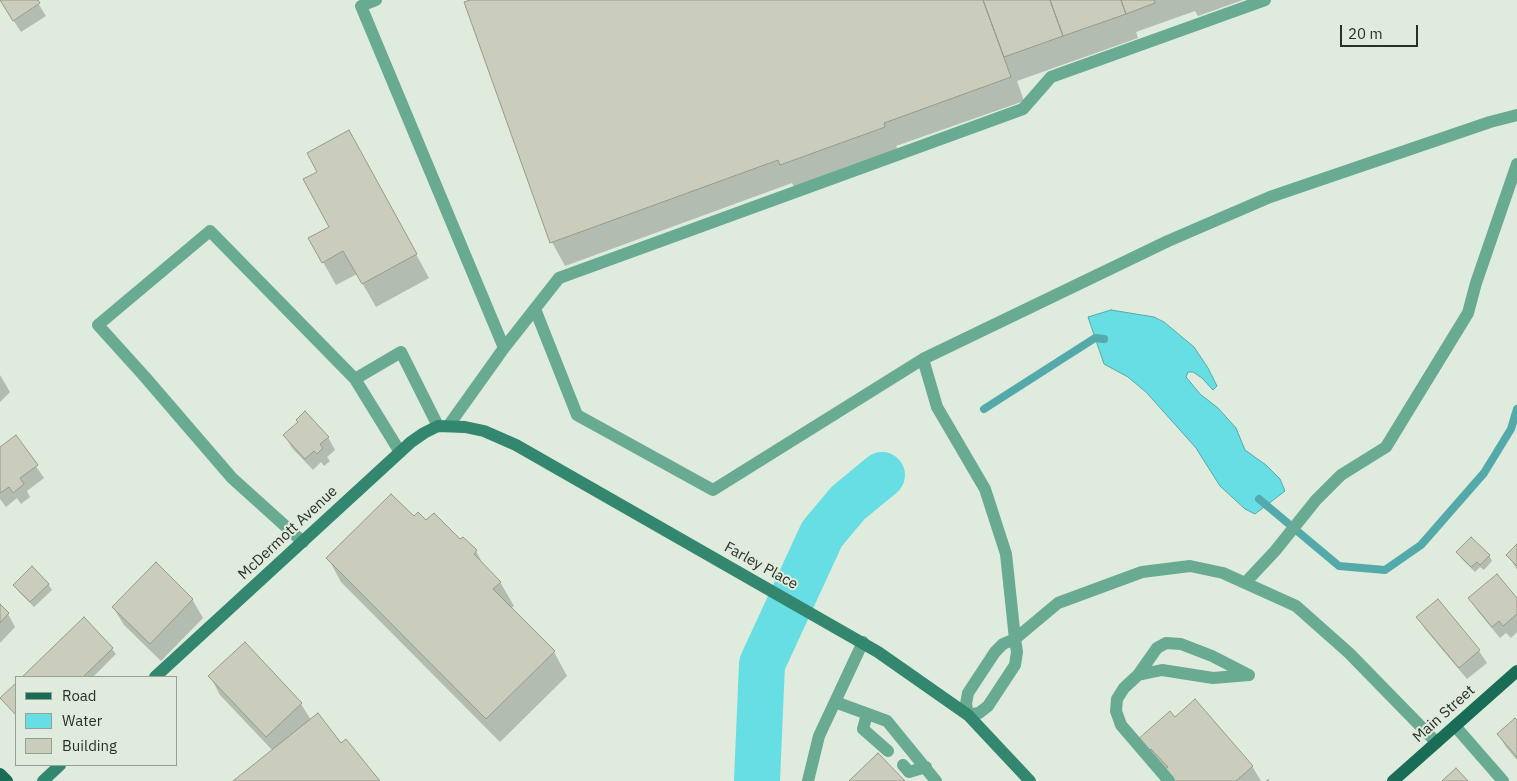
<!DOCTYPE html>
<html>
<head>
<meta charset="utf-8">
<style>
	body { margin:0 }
	#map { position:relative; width:1517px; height:781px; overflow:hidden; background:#dfebdc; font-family:"IBM Plex Sans",sans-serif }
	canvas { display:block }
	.legend { position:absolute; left:15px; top:676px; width:162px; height:90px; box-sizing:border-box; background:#dfebdc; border:1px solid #97a094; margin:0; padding:6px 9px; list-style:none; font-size:15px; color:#2a2f29 }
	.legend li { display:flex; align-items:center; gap:10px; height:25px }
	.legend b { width:25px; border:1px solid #97a094 }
	.scale { position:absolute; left:1340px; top:25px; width:78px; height:22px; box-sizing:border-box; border:2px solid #2a2f29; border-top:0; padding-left:6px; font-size:15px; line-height:18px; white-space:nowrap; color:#2a2f29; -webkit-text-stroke:4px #dfebdc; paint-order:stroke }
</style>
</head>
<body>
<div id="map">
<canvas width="1517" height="781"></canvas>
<ul class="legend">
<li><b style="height:6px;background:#196c55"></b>Road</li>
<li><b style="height:14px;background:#66dee3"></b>Water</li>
<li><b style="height:14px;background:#cbcdbc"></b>Building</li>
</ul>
<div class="scale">20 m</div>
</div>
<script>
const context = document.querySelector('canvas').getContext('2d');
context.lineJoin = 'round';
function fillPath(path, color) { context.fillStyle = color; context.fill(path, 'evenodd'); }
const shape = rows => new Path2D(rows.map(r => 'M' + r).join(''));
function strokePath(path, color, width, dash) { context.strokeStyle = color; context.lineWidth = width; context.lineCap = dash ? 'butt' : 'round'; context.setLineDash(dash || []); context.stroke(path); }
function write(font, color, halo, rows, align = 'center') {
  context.font = font + ' "IBM Plex Sans",sans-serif'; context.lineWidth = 4; context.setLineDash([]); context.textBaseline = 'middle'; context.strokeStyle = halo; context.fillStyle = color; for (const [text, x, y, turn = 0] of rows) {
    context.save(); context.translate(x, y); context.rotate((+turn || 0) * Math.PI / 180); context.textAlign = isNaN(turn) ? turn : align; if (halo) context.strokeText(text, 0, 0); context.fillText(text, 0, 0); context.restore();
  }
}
const water = shape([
	[1111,310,1154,317,1164,322,1194,347,1208,368,1217,386,1213,390,1202,378,1193,372,1188,372,1186,377,1200,394,1218,408,1236,428,1245,450,1266,465,1280,479,1285,491,1255,514,1245,509,1220,486,1196,448,1146,392,1128,377,1104,364,1088,317,1111,310]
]);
fillPath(water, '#66dee3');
strokePath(water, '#54aaab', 1);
fillPath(shape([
	[0,0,36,0,46,16,21,32],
	[474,0,1243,0,1198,16,1195,11,1136,32,1138,38,1017,81,1024,101,896,146,898,150,794,187,792,183,565,266,552,242,465,3],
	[362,155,429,278,376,307,357,274,336,285,323,262,331,227],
	[0,375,10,392,0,402],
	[285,436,328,437,335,450,327,457,330,461,324,466,321,462,313,470,292,448],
	[16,437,44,478,27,491,30,497,21,504,17,498,6,507,0,499,0,449],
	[414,518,426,522,476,551,484,566,500,582,514,606,510,609,554,652,567,676,500,742,341,582,328,558],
	[1517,546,1517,570,1508,555],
	[1458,552,1489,555,1492,561,1484,570,1480,567,1475,572,1461,558],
	[48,584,52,590,34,607,18,591,15,585],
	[1470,598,1517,600,1517,632,1511,638,1506,633,1500,638,1477,610],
	[192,599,203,618,161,661,124,625,113,607],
	[1437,601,1479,651,1487,663,1467,679,1425,629,1418,617],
	[0,606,8,614,15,627,0,643],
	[84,619,112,649,116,654,93,677,24,677],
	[210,676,301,704,311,720,341,744,379,781,235,781,273,751,220,695],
	[1517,722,1517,760,1506,747,1498,734],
	[1138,741,1252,766,1261,781,1169,781]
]), '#0003');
strokePath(shape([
	[984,409,1095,338,1104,339],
	[1259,499,1339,566,1385,570,1421,545,1484,473,1511,429,1517,409]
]), '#54aaab', 8);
strokePath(shape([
	[757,781,762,664,822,534,848,503,882,475]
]), '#66dee3', 46);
const building = shape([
	[0,0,38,0,40,3,13,21,0,0],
	[470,0,983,0,1011,77,884,123,885,127,780,165,778,160,550,243,464,2,470,0],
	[983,0,1050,0,1063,36,1004,57,983,0],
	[1050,0,1121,0,1126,14,1063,36,1050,0],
	[1121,0,1154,0,1155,3,1126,14,1121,0],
	[349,130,417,254,362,284,343,251,322,263,308,238,329,227,303,179,317,172,307,153,349,130],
	[305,411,329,437,320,444,323,448,317,454,314,451,305,459,283,435,298,422,296,420,305,411],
	[16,435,38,465,20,478,24,484,13,493,9,487,0,493,0,447,16,435],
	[391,494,414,516,418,512,426,520,434,513,460,539,463,537,477,550,474,554,501,582,493,589,555,651,486,719,326,558,391,494],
	[1471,537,1490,555,1480,565,1477,562,1471,567,1456,552,1471,537],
	[1517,544,1517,566,1506,555,1517,544],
	[156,562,193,599,150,644,112,607,156,562],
	[32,566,49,584,30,602,13,585,32,566],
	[1497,574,1517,598,1517,614,1503,626,1499,621,1492,627,1468,598,1497,574],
	[1438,599,1480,650,1459,668,1416,617,1438,599],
	[0,604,9,613,0,623,0,604],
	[84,617,113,648,83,677,22,677,84,617],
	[245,642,302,703,266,737,208,676,245,642],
	[16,683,16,715,0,698,16,683],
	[1195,699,1253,766,1236,781,1170,781,1162,772,1168,767,1151,749,1147,753,1136,741,1170,711,1175,717,1195,699],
	[318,713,341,743,346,739,380,781,233,781,318,713],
	[1515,718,1517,720,1517,757,1497,734,1515,718],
	[878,753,905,781,849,781,878,753],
	[1456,768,1468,781,1442,781,1456,768]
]);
fillPath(building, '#cbcdbc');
strokePath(building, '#999a8a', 1);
strokePath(shape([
	[1267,780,1268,781]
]), '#959e93', 3, [4, 4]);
strokePath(shape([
	[376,0,361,6,504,348],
	[535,309,577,415,713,490,923,359,1168,241,1270,197,1490,122,1517,115],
	[923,359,937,407,985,489,1006,554,1015,639,1017,652,1015,665,988,706,979,713,968,715,966,704,968,693,995,652,1003,644,1015,639,1058,603,1142,572,1190,566,1223,573,1296,606,1349,653,1436,742],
	[355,379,400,452],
	[449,425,504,348,559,278,1023,109,1051,77,1265,0],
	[303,542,232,478,145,377,98,325,210,231,355,379,401,352,438,426],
	[1245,583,1275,551,1316,500,1341,475,1386,447,1468,313,1476,283,1517,164],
	[1138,675,1157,648,1166,643,1181,644,1212,656,1249,675],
	[835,702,887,721,936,781],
	[867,714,863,729,888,751],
	[903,765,909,772,926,767],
	[808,781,819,736,863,642],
	[1169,781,1121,725,1116,711,1117,699,1124,688,1138,675,1162,670,1213,678,1249,675]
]), '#69aa93', 12);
strokePath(shape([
	[1455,726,1503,781]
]), '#69aa93', 12);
strokePath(shape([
	[155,677,411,442,424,433,438,426,465,427,484,431,516,445,878,652,968,715,1030,781],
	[43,781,60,765]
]), '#32876e', 12);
strokePath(shape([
	[0,774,7,781],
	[1393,781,1517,671]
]), '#196c55', 12);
write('15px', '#2a2f29', '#dfebdc', [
	["McDermott Avenue",288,533,-43],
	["Farley Place",761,566,29],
	["Main Street",1444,714,-42]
]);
</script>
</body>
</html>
